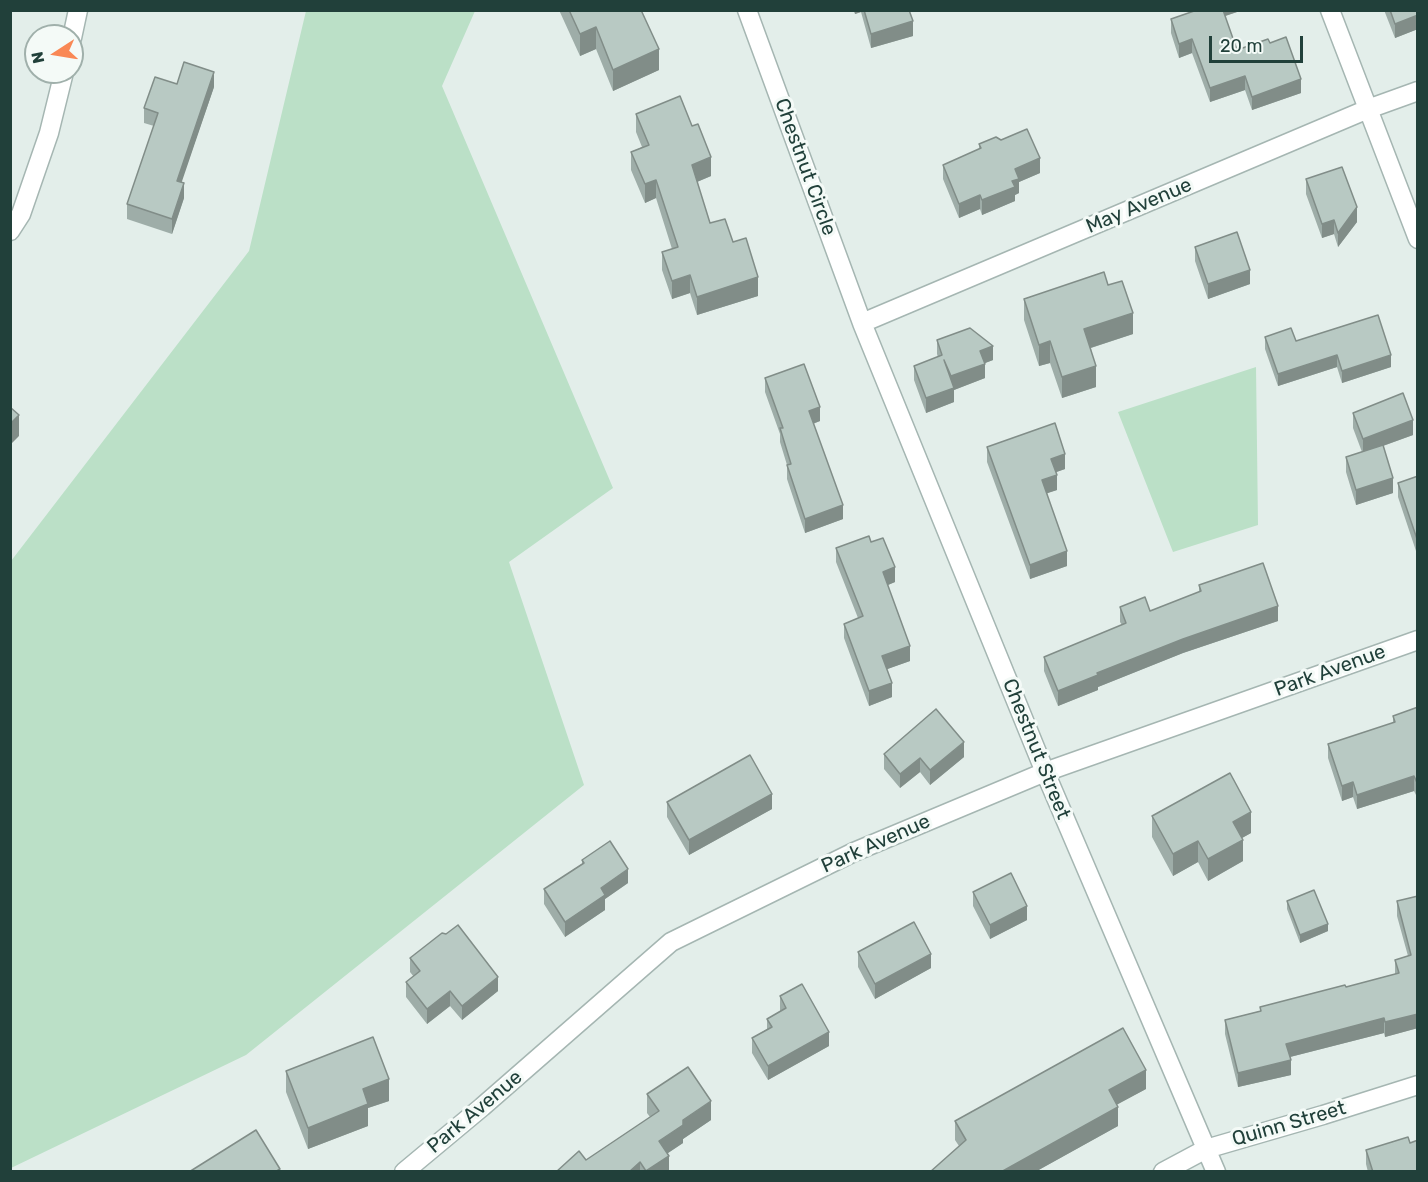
<!DOCTYPE html>
<html>
<head>
<meta charset="utf-8">
<style>
	body { margin:0 }
	#map { position:relative; width:1428px; height:1182px; overflow:hidden; background:#e3eeea; font-family:Rubik,sans-serif }
	canvas { display:block }
	.frame { position:absolute; inset:0; border:12px solid #21403a; pointer-events:none }
	.north { position:absolute; left:24px; top:24px; width:60px; height:60px; box-sizing:border-box; background:#f4faf7; border:2px solid #a0b0ab; border-radius:50%; rotate:258deg; font-size:16px; font-weight:700; line-height:24px; text-align:center; color:#21403a }
	.north::after { content:''; display:block; margin:auto; width:21px; height:27px; background:#f98855; clip-path:polygon(50% 0,100% 100%,50% 72%,0 100%) }
	.scale { position:absolute; left:1209px; top:36px; width:94px; height:27px; box-sizing:border-box; border:3px solid #21403a; border-top:0; padding-left:8px; font-size:18px; line-height:21px; white-space:nowrap; color:#21403a; -webkit-text-stroke:4px #f4faf7; paint-order:stroke }
</style>
</head>
<body>
<div id="map">
<canvas width="1428" height="1182"></canvas>
<div class="frame"></div>
<div class="north">N</div>
<div class="scale">20 m</div>
</div>
<script>
const context = document.querySelector('canvas').getContext('2d');
context.lineJoin = 'round';
function fillPath(path, color) { context.fillStyle = color; context.fill(path, 'evenodd'); }
const shape = rows => new Path2D(rows.map(r => 'M' + r).join(''));
function strokePath(path, color, width, dash) { context.strokeStyle = color; context.lineWidth = width; context.lineCap = dash ? 'butt' : 'round'; context.setLineDash(dash || []); context.stroke(path); }
function write(font, color, halo, rows, align = 'center') {
  context.font = font + ' Rubik,sans-serif'; context.lineWidth = 6; context.setLineDash([]); context.textBaseline = 'middle'; context.strokeStyle = halo; context.fillStyle = color; for (const [text, x, y, turn = 0] of rows) {
    context.save(); context.translate(x, y); context.rotate((+turn || 0) * Math.PI / 180); context.textAlign = isNaN(turn) ? turn : align; if (halo) context.strokeText(text, 0, 0); context.fillText(text, 0, 0); context.restore();
  }
}
fillPath(shape([
	[306,11,475,11,442,86,613,488,509,562,584,785,246,1055,11,1168,11,561,249,251],
	[1256,367,1258,525,1173,552,1118,412]
]), '#bbe0c7');
const minor = shape([
	[747,10,862,323,1045,772,1216,1172],
	[1330,10,1418,239],
	[72,38,78,10],
	[10,231,21,214,49,133,64,72],
	[862,323,1368,109,1418,91],
	[404,1172,482,1107,671,942,854,852,1045,772,1418,640],
	[1163,1172,1206,1149,1323,1115,1418,1085]
]);
strokePath(minor, '#a5b6b2', 21);
strokePath(minor, '#fff', 18);
fillPath(shape([
	[559,10,641,10,659,70,613,91,596,49,580,56],
	[853,10,909,10,913,36,871,48,861,12,855,14],
	[1197,10,1243,10,1225,16,1237,50,1270,43,1301,93,1252,110,1245,90,1210,102,1192,53,1179,58,1171,33,1171,19],
	[1384,10,1418,10,1418,29,1395,38],
	[214,87,181,182,184,198,172,234,127,219,127,204,154,126,144,123,144,108],
	[636,114,711,176,697,182,710,223,733,242,758,296,697,315,690,293,672,299,662,270,662,252,672,249,656,198,645,203,631,170,631,152,642,147,636,132],
	[979,144,1040,173,1019,182,1019,193,1015,195,1015,201,982,215,980,209,959,218,943,179,943,165,979,149],
	[1306,179,1357,222,1338,247,1334,234,1322,238,1306,194],
	[1195,247,1250,284,1208,299,1195,261],
	[1108,285,1133,334,1091,348,1096,387,1062,398,1050,363,1039,366,1024,320,1024,299],
	[1265,337,1296,341,1391,367,1342,383,1337,367,1278,386,1265,349],
	[937,340,993,360,985,363,985,378,954,390,954,402,926,413,914,380,914,366,938,357,937,354],
	[765,378,820,421,813,424,843,519,805,533,787,479,787,465,780,442,780,434,765,392],
	[1353,413,1413,435,1383,446,1393,493,1356,505,1346,472,1346,457,1362,452,1353,428],
	[987,447,1065,469,1056,472,1057,490,1047,493,1067,566,1030,579,987,462],
	[1418,476,1418,557,1398,497,1398,483],
	[871,542,895,582,888,585,910,661,887,669,892,697,869,706,844,638,844,624,858,618,836,562,836,548],
	[1199,585,1278,621,1183,653,1098,687,1098,690,1058,706,1044,671,1044,657,1122,625,1120,622,1120,607,1150,611,1199,592],
	[1418,707,1418,799,1414,791,1357,809,1353,797,1342,801,1328,758,1328,744,1393,723,1393,716],
	[884,754,964,757,930,785,920,772,900,788,884,769],
	[667,802,772,809,689,855,667,817],
	[1152,816,1251,833,1242,838,1243,861,1208,881,1198,862,1173,876,1152,837],
	[582,860,628,883,605,899,605,910,565,937,544,904,544,889,582,864],
	[973,892,1027,920,990,939,973,906],
	[1418,896,1418,1028,1385,1037,1384,1033,1290,1057,1291,1075,1238,1087,1225,1034,1225,1020,1260,1011,1260,1007,1346,987,1395,974,1395,960,1408,956,1397,916,1397,901],
	[1287,901,1328,931,1300,943,1287,909],
	[858,952,931,968,875,999,858,967],
	[410,958,498,991,462,1020,450,1006,427,1024,406,997,406,982,414,977,410,972],
	[780,996,829,1046,768,1080,752,1053,752,1038,767,1029,767,1019,780,1011],
	[286,1071,389,1101,368,1108,368,1126,308,1149,286,1092],
	[1146,1089,1117,1104,1118,1126,1035,1172,930,1172,959,1146,955,1140,955,1121],
	[647,1094,711,1120,683,1139,683,1143,668,1153,669,1172,556,1172,586,1160,650,1117,647,1113],
	[1410,1143,1418,1172,1368,1172,1366,1164,1366,1150]
]), '#9eada8');
fillPath(shape([
	[855,10,861,10,861,12,855,14],
	[1222,10,1243,10,1222,17],
	[1418,15,1418,29,1395,38,1395,24],
	[913,21,913,36,871,48,871,34],
	[596,27,596,49,580,56,580,34],
	[1192,39,1192,53,1179,58,1179,44],
	[659,49,659,70,613,91,613,70],
	[214,72,214,87,177,196,177,181],
	[1245,76,1245,90,1210,102,1210,88],
	[1301,79,1301,93,1252,110,1252,97],
	[711,157,711,176,692,184,692,165],
	[1040,158,1040,173,1019,182,1019,193,1015,195,1015,201,982,215,982,200,1012,181,1015,169],
	[656,180,656,198,645,203,645,184],
	[184,183,184,198,172,234,172,219],
	[980,195,980,209,959,218,959,204],
	[1357,207,1357,222,1338,247,1338,233],
	[1334,220,1334,234,1322,238,1322,224],
	[1250,270,1250,284,1208,299,1208,284],
	[690,275,690,293,672,299,672,281],
	[758,277,758,296,697,315,697,297],
	[1133,313,1133,334,1084,350,1084,329],
	[1050,341,1050,363,1039,366,1039,345],
	[993,346,993,360,980,365,980,351],
	[1337,355,1337,367,1278,386,1278,374],
	[1391,355,1391,367,1342,383,1342,371],
	[985,364,985,378,954,390,954,402,926,413,926,398,951,376],
	[1096,366,1096,387,1062,398,1062,377],
	[820,407,820,421,809,425,809,411],
	[19,415,19,436,10,445,10,424],
	[1413,420,1413,435,1363,453,1363,439],
	[1065,454,1065,469,1051,474,1051,459],
	[1057,475,1057,490,1042,495,1042,480],
	[1393,478,1393,493,1356,505,1356,490],
	[843,505,843,519,805,533,805,519],
	[1067,551,1067,566,1030,579,1030,565],
	[895,567,895,582,883,587,883,572],
	[1278,606,1278,621,1183,653,1098,687,1098,690,1058,706,1058,691,1097,673,1183,639],
	[910,646,910,661,882,671,882,656],
	[892,683,892,697,869,706,869,691],
	[964,742,964,757,930,785,930,770],
	[920,758,920,772,900,788,900,774],
	[1414,776,1414,791,1357,809,1357,795],
	[1353,782,1353,797,1342,801,1342,786],
	[772,794,772,809,689,855,689,840],
	[1251,812,1251,833,1233,843,1233,822],
	[1243,840,1243,861,1208,881,1208,859],
	[1198,841,1198,862,1173,876,1173,854],
	[628,869,628,883,605,899,605,910,565,937,565,922,601,888],
	[1027,906,1027,920,990,939,990,925],
	[1328,924,1328,931,1300,943,1300,935],
	[931,954,931,968,875,999,875,984],
	[498,977,498,991,462,1020,462,1006],
	[450,991,450,1006,427,1024,427,1009],
	[1418,1014,1418,1028,1385,1037,1385,1022],
	[1384,1018,1384,1033,1286,1058,1286,1044],
	[829,1032,829,1046,768,1080,768,1066],
	[1291,1060,1291,1075,1238,1087,1238,1073],
	[1146,1070,1146,1089,1109,1109,1109,1090],
	[389,1079,389,1101,368,1108,368,1126,308,1149,308,1128,363,1089],
	[711,1101,711,1120,683,1139,683,1120],
	[1118,1107,1118,1126,1035,1172,1001,1172],
	[683,1125,683,1143,659,1159,659,1141],
	[669,1156,669,1172,646,1172,646,1171],
	[640,1162,640,1172,629,1172]
]), '#818d88');
const building = shape([
	[569,10,641,10,659,49,613,70,596,27,580,34,569,10],
	[864,10,909,10,913,21,871,34,864,10],
	[1197,10,1223,10,1237,50,1268,39,1270,43,1286,37,1301,79,1252,97,1245,76,1210,88,1192,39,1179,44,1171,19,1197,10],
	[1390,10,1418,10,1418,15,1395,24,1390,10],
	[184,62,214,72,177,181,184,183,172,219,127,204,158,113,144,108,155,77,177,84,184,62],
	[680,96,692,126,698,124,711,157,692,165,710,223,725,219,733,242,746,238,758,277,697,297,690,275,672,281,662,252,678,247,656,180,645,184,631,152,649,145,636,114,680,96],
	[1027,129,1040,158,1015,169,1019,179,1012,181,1015,187,982,200,980,195,959,204,943,165,981,148,979,144,996,137,1001,140,1027,129],
	[1342,167,1357,207,1338,233,1334,220,1322,224,1306,179,1342,167],
	[1237,232,1250,270,1208,284,1195,247,1237,232],
	[1104,272,1108,285,1122,281,1133,313,1084,329,1096,366,1062,377,1050,341,1039,345,1024,299,1104,272],
	[1378,315,1391,355,1342,371,1337,355,1278,374,1265,337,1291,328,1296,341,1378,315],
	[970,328,993,346,980,351,985,364,951,376,944,360,954,388,926,398,914,366,942,355,937,340,970,328],
	[804,364,820,407,809,411,843,505,805,519,787,465,791,464,780,428,783,428,765,378,804,364],
	[1403,393,1413,420,1363,439,1353,413,1403,393],
	[10,407,19,415,10,424,10,407],
	[1055,423,1065,454,1051,459,1057,475,1042,480,1067,551,1030,565,987,447,1055,423],
	[1383,445,1393,478,1356,490,1346,457,1383,445],
	[1418,476,1418,542,1398,483,1418,476],
	[869,536,871,542,883,538,895,567,883,572,910,646,882,656,892,683,869,691,844,624,863,616,836,548,869,536],
	[1263,563,1278,606,1183,639,1097,673,1098,675,1058,691,1044,657,1126,623,1120,607,1145,597,1150,611,1201,591,1199,585,1263,563],
	[1418,707,1418,785,1414,776,1357,795,1353,782,1342,786,1328,744,1395,722,1393,716,1418,707],
	[936,709,964,742,930,770,920,758,900,774,884,754,936,709],
	[750,755,772,794,689,840,667,802,750,755],
	[1230,773,1251,812,1233,822,1243,840,1208,859,1198,841,1173,854,1152,816,1230,773],
	[610,841,628,869,601,888,605,895,565,922,544,889,584,863,582,860,610,841],
	[1011,873,1027,906,990,925,973,892,1011,873],
	[1314,890,1328,924,1300,935,1287,901,1314,890],
	[1418,896,1418,1014,1385,1022,1384,1018,1286,1044,1291,1060,1238,1073,1225,1020,1261,1011,1260,1007,1345,985,1346,987,1399,973,1395,960,1411,955,1397,901,1418,896],
	[914,922,931,954,875,984,858,952,914,922],
	[458,925,498,977,462,1006,450,991,427,1009,406,982,420,971,410,958,442,933,446,934,458,925],
	[802,984,829,1032,768,1066,752,1038,772,1027,767,1019,786,1008,780,996,802,984],
	[1123,1028,1146,1070,1109,1090,1118,1107,1001,1172,930,1172,966,1140,955,1121,1123,1028],
	[373,1037,389,1079,363,1089,368,1104,308,1128,286,1071,373,1037],
	[688,1067,711,1101,683,1120,683,1125,659,1141,669,1156,646,1171,640,1162,629,1172,556,1172,579,1151,586,1160,659,1111,647,1094,688,1067],
	[256,1130,280,1169,275,1172,189,1172,256,1130],
	[1408,1137,1410,1143,1418,1140,1418,1172,1373,1172,1366,1150,1408,1137]
]);
fillPath(building, '#b8c9c3');
strokePath(building, '#818d88', 1.5);
write('20px', '#21403a', '#f4faf7', [
	["Chestnut Circle",805,167,70],
	["May Avenue",1139,206,-23],
	["Park Avenue",1330,671,-20],
	["Chestnut Street",1036,749,68],
	["Park Avenue",876,844,-24],
	["Park Avenue",475,1112,-40],
	["Quinn Street",1289,1124,-16]
]);
</script>
</body>
</html>
